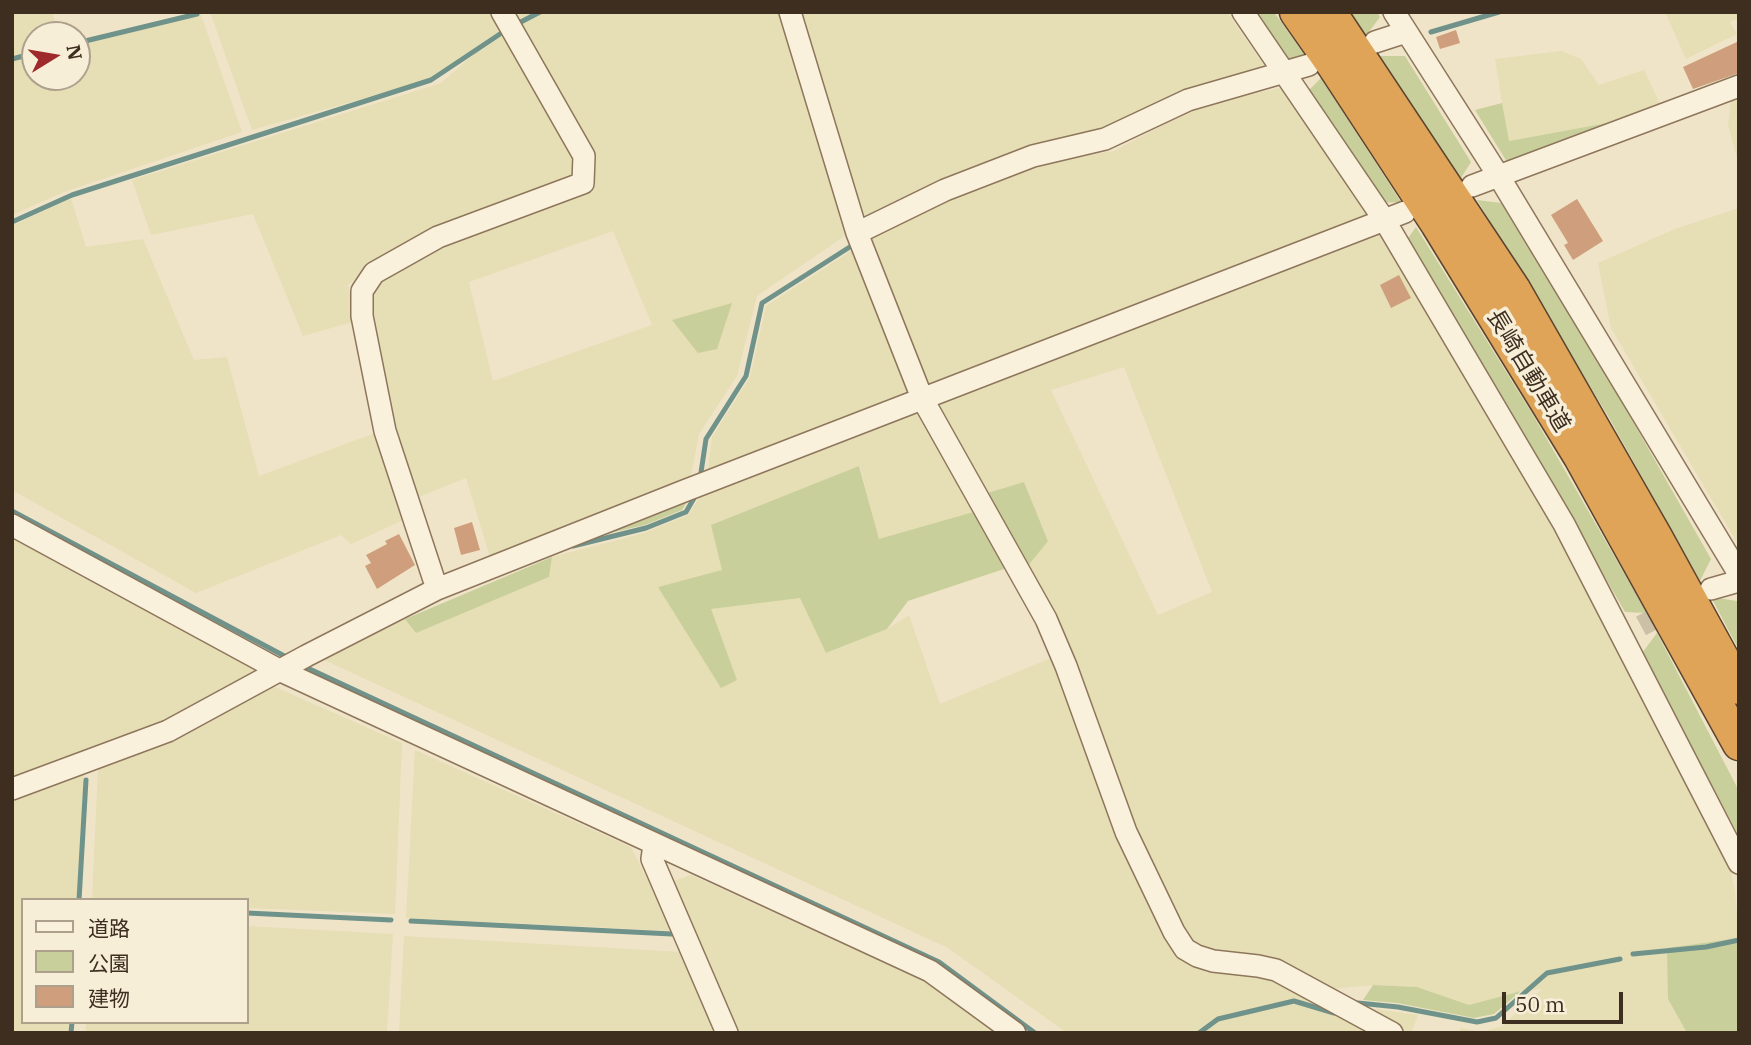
<!DOCTYPE html>
<html>
<head>
<meta charset="utf-8">
<style>
	body { margin:0 }
	#map { position:relative; width:1751px; height:1045px; overflow:hidden; background:#f0e4c8; font-family:"IBM Plex Serif","Noto Sans JP",serif }
	canvas { display:block }
	.frame { position:absolute; inset:0; border:14px solid #3d2e20; pointer-events:none }
	.legend { position:absolute; left:21px; top:898px; width:228px; height:126px; box-sizing:border-box; background:#f7eed8; border:2px solid #ada18e; margin:0; padding:9px 12px; list-style:none; font-size:21px; color:#3d2e20 }
	.legend li { display:flex; align-items:center; gap:14px; height:35px }
	.legend b { width:35px; border:2px solid #ada18e }
	.north { position:absolute; left:21px; top:21px; width:70px; height:70px; box-sizing:border-box; background:#f7eed8; border:2px solid #ada18e; border-radius:50%; rotate:79deg; font-size:19px; font-weight:700; line-height:28px; text-align:center; color:#3d2e20 }
	.north::after { content:''; display:block; margin:auto; width:24px; height:32px; background:#9e2a2b; clip-path:polygon(50% 0,100% 100%,50% 72%,0 100%) }
	.scale { position:absolute; left:1502px; top:992px; width:121px; height:32px; box-sizing:border-box; border:4px solid #3d2e20; border-top:0; padding-left:9px; font-size:21px; line-height:24px; white-space:nowrap; color:#3d2e20; -webkit-text-stroke:5px #f7eed8; paint-order:stroke }
</style>
</head>
<body>
<div id="map">
<canvas width="1751" height="1045"></canvas>
<div class="frame"></div>
<ul class="legend">
<li><b style="height:9px;background:#faf1dc"></b>道路</li>
<li><b style="height:19px;background:#c9cf9b"></b>公園</li>
<li><b style="height:19px;background:#cf9f7d"></b>建物</li>
</ul>
<div class="north">N</div>
<div class="scale">50 m</div>
</div>
<script>
const context = document.querySelector('canvas').getContext('2d');
context.lineJoin = 'round';
function fillPath(path, color) { context.fillStyle = color; context.fill(path, 'evenodd'); }
const shape = rows => new Path2D(rows.map(r => 'M' + r).join(''));
function strokePath(path, color, width, dash) { context.strokeStyle = color; context.lineWidth = width; context.lineCap = dash ? 'butt' : 'round'; context.setLineDash(dash || []); context.stroke(path); }
function write(font, color, halo, rows, align = 'center') {
  context.font = font + ' "IBM Plex Serif","Noto Sans JP",serif'; context.lineWidth = 7; context.setLineDash([]); context.textBaseline = 'middle'; context.strokeStyle = halo; context.fillStyle = color; for (const [text, x, y, turn = 0] of rows) {
    context.save(); context.translate(x, y); context.rotate((+turn || 0) * Math.PI / 180); context.textAlign = isNaN(turn) ? turn : align; if (halo) context.strokeText(text, 0, 0); context.fillText(text, 0, 0); context.restore();
  }
}
fillPath(shape([
	[12,12,52,12,59,35,35,35,35,77,77,77,77,40,200,12,242,132,64,192,12,215],
	[210,12,496,12,568,136,578,176,387,252,348,285,356,321,303,336,253,214,151,235,132,180,441,83,497,34,432,79,252,130],
	[508,12,782,12,849,233,757,296,737,376,699,434,690,480,491,560,466,478,414,499,391,425,373,323,371,296,380,277,442,245,593,192,590,154],
	[613,231,652,325,493,381,469,282],
	[796,12,1227,12,1268,71,859,224],
	[1665,12,1739,12,1739,18,1730,22,1737,34,1686,59],
	[1561,51,1581,59,1599,85,1644,70,1663,110,1634,118,1508,141,1495,59],
	[1284,87,1371,219,927,390,868,238,997,179,1037,163,1114,151,1198,106],
	[1739,96,1739,165,1728,125,1731,100],
	[71,198,86,247,143,239,194,360,227,357,259,476,378,432,408,518,351,544,341,535,196,593,12,490,12,226],
	[1739,208,1739,546,1611,328,1598,263,1675,229],
	[1381,231,1511,452,1626,663,1728,857,1735,891,1739,938,1668,948,1668,999,1687,1033,1459,1033,1460,1028,1482,1032,1502,1026,1542,989,1521,991,1469,1005,1417,987,1373,985,1332,989,1210,956,1188,943,1131,830,1027,567,1048,540,1024,482,984,494,933,402],
	[1124,367,1212,592,1158,615,1051,390],
	[857,247,915,396,707,476,712,437,750,377,766,306],
	[919,408,977,511,879,540,860,466,711,525,723,570,658,587,737,680,710,609,800,597,827,653,887,629,909,615,940,704,1056,656,1180,956,1207,973,1263,971,1377,1033,1067,1033,948,948,322,659,405,619,417,632,549,577,552,557,644,533,688,515,705,489],
	[18,540,262,671,160,725,12,779,12,542],
	[273,686,402,743,395,914,247,908,247,900,92,900,98,767],
	[415,750,631,847,673,931,406,918],
	[84,774,77,900,23,900,23,1022,70,1022,69,1033,12,1033,12,799],
	[691,875,929,983,998,1033,737,1033,671,882],
	[247,926,393,934,387,1033,86,1033,86,1022,247,1022],
	[404,936,682,952,718,1033,399,1033],
	[1360,1007,1418,1015,1411,1033,1405,1033]
]), '#e6deb5');
fillPath(shape([
	[1250,12,1274,12,1306,57,1283,59],
	[1347,12,1377,12,1380,17,1365,37],
	[1380,56,1405,56,1471,162,1461,178],
	[1321,78,1401,202,1380,203,1306,93],
	[1502,103,1509,141,1634,118,1507,162,1475,110],
	[1477,200,1501,203,1619,397,1711,559,1700,581,1608,416],
	[1416,227,1533,415,1647,613,1625,612,1540,465,1406,241],
	[732,303,717,349,698,353,672,320],
	[859,466,879,539,977,511,1010,567,908,601,887,629,826,653,800,598,711,609,737,680,721,688,658,587,722,570,711,525],
	[1024,482,1048,541,1027,567,984,494],
	[691,495,682,510,645,525,575,541],
	[552,557,549,577,416,633,405,619],
	[1711,597,1737,601,1739,604,1739,650],
	[1657,633,1739,791,1739,836,1642,653],
	[1739,938,1739,1033,1687,1033,1668,999,1667,948],
	[1373,985,1417,987,1469,1005,1521,991,1494,1014,1474,1018,1397,1003,1363,1000]
]), '#c9cf9b');
strokePath(shape([
	[515,25,540,12],
	[1431,32,1499,12],
	[77,43,197,14],
	[12,59,35,53],
	[12,222,72,195,431,80,506,30],
	[700,479,706,439,746,376,762,303,856,243],
	[12,511,290,659],
	[573,546,646,528,686,512,697,493],
	[301,665,939,962,1035,1033],
	[79,900,86,780],
	[247,913,391,920],
	[411,921,672,934],
	[1633,954,1706,947,1739,940],
	[1358,1003,1398,1007,1477,1022,1496,1018,1547,973,1620,959],
	[71,1033,72,1022],
	[1199,1033,1218,1019,1294,1001,1334,1013]
]), '#6f938a', 5);
fillPath(shape([
	[1456,30,1460,43,1440,49,1436,37],
	[1739,41,1739,73,1693,89,1683,67],
	[1577,199,1603,241,1573,260,1564,245,1568,243,1551,215],
	[1399,275,1411,298,1391,308,1380,285],
	[472,522,480,550,461,555,454,528],
	[399,534,415,565,377,589,365,566,371,563,366,555,387,544,385,541]
]), '#cf9f7d');
strokePath(shape([
	[1641,626,1676,607]
]), '#ccc0a6', 21, [21, 10]);
const minor = shape([
	[790,12,857,233,922,398,1046,619,1066,666,1126,832,1174,932,1185,949,1197,956,1213,961,1258,966,1276,970,1392,1033],
	[1243,12,1385,221,1564,524,1739,863],
	[1394,12,1498,175,1739,574],
	[1375,42,1406,32],
	[1472,186,1739,86],
	[857,233,945,190,1033,156,1105,139,1188,100,1309,65],
	[12,525,279,670,930,971,1015,1033],
	[437,589,385,431,362,316,362,291,374,273,438,237,583,183,584,156,502,12],
	[1711,589,1739,581],
	[12,789,168,731,306,656,437,589,684,491,1405,212],
	[654,845,652,859,727,1033]
]);
const highway = shape([
	[1296,12,1333,65,1437,224,1580,457,1739,744],
	[1330,12,1514,289,1656,537,1739,688]
]);
strokePath(minor, '#8d765c', 24);
strokePath(highway, '#5b4430', 35);
strokePath(minor, '#faf1dc', 21);
strokePath(highway, '#e0a458', 32);
write('23px', '#3d2e20', '#f7eed8', [
	["長崎自動車道",1528,371,59]
]);
</script>
</body>
</html>
